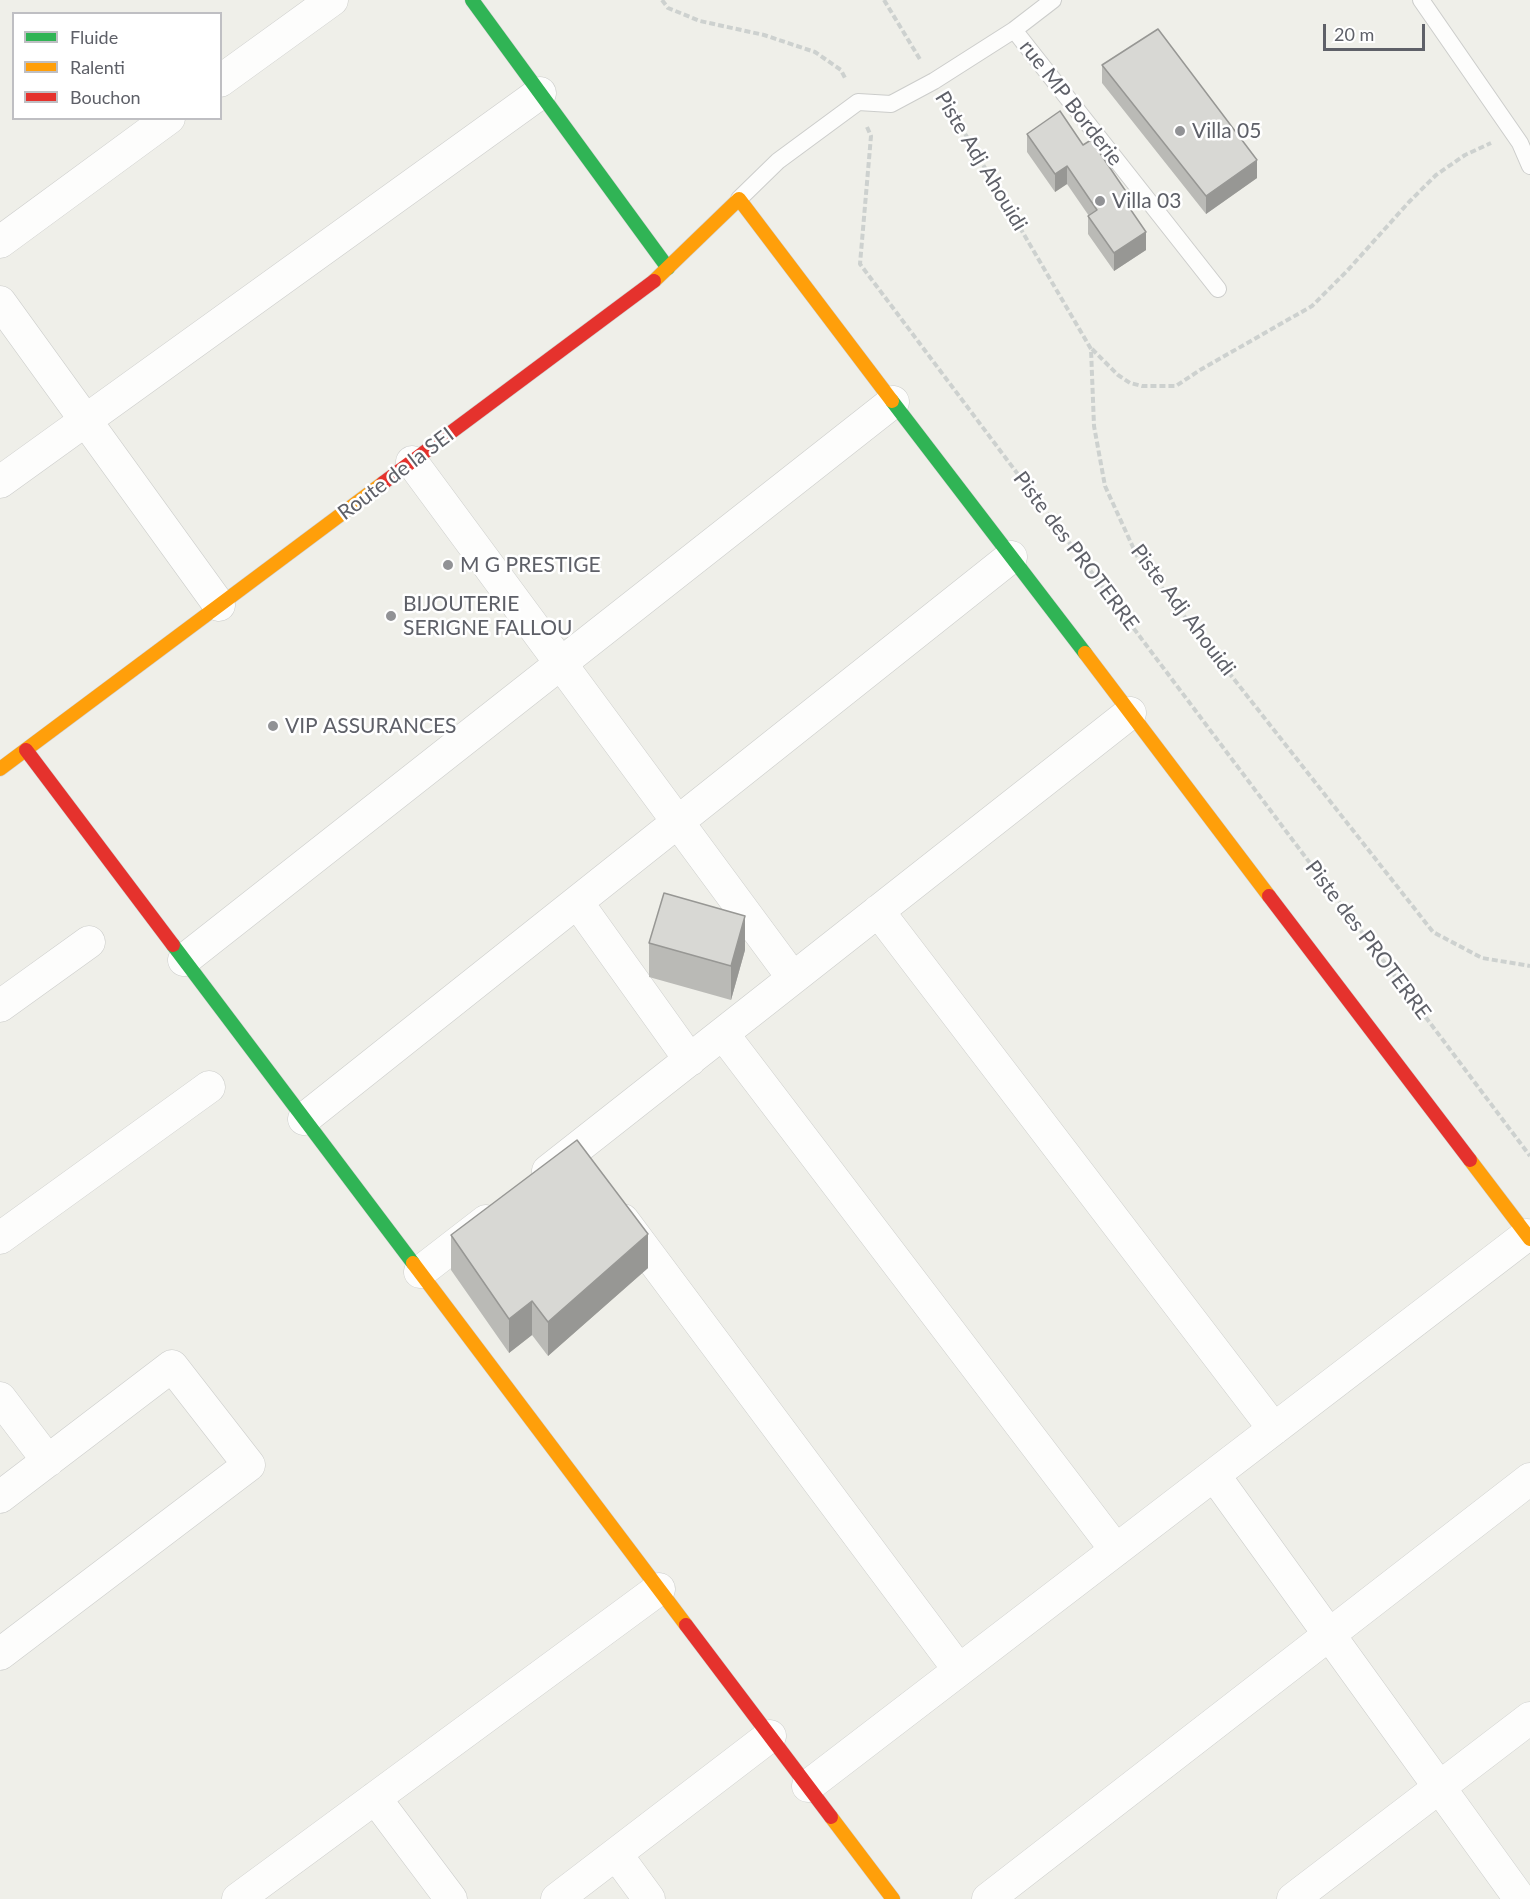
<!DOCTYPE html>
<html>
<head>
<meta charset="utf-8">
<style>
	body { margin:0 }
	#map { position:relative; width:1530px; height:1899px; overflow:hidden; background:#efefe9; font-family:Lato,sans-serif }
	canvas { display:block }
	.legend { position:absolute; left:12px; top:12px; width:210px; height:108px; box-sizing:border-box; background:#fff; border:2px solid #bfbfc3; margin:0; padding:8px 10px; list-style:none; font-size:18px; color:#5e6068 }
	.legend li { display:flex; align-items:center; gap:12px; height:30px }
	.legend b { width:30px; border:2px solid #bfbfc3 }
	.scale { position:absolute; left:1323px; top:24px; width:102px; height:27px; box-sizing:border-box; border:3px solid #5e6068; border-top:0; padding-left:8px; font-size:18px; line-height:21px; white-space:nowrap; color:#5e6068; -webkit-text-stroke:4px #fff; paint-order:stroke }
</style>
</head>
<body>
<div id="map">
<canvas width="1530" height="1899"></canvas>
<ul class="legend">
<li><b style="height:8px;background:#30b455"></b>Fluide</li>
<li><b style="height:8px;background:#ff9f0a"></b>Ralenti</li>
<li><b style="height:8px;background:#e5322d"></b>Bouchon</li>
</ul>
<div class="scale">20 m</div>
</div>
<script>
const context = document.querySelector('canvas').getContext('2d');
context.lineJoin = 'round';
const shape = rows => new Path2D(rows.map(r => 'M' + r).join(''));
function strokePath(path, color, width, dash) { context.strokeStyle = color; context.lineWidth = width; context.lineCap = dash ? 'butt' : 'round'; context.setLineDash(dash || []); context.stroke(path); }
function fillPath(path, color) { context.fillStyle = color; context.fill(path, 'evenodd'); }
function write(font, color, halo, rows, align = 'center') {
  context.font = font + ' Lato,sans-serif'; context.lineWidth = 5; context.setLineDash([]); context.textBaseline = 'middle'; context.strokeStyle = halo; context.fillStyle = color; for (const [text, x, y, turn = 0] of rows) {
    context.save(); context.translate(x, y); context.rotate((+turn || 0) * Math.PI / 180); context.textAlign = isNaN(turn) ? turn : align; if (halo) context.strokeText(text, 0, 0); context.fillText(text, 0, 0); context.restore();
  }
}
const lane = shape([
	[1421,0,1520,143,1530,166],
	[1014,30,1218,289],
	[739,199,778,161,858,102,891,104,934,81,1014,30,1053,0]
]);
const street = shape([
	[220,81,332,0],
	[0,242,169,118],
	[0,302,219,605],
	[412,462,793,978],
	[0,482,540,93],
	[577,902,690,1060],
	[878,911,1274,1429],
	[184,960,893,402],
	[0,1006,89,942],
	[723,1034,1116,1550],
	[304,1119,1011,557],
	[548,1171,1130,713],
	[623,1220,959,1670],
	[0,1238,209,1087],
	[420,1272,486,1221],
	[0,1398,48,1461],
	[1214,1475,1520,1899],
	[0,1497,172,1366,249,1465,0,1654],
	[808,1786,1527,1235],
	[375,1798,451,1899],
	[616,1854,649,1899],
	[238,1899,659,1589],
	[557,1899,770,1736],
	[988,1899,1530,1479],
	[1293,1899,1530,1718]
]);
const fast = shape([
	[472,0,668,268],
	[892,401,1085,653],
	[173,945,413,1263]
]);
const slow = shape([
	[654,281,739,199,892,401],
	[1085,653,1269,896],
	[0,769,383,483],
	[1470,1160,1530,1239],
	[413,1263,686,1625],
	[831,1817,893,1899]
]);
const jam = shape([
	[383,483,654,281],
	[26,750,173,945],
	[1269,896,1470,1160],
	[686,1625,831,1817]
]);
strokePath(lane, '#cccdcb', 18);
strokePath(street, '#cccdcb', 33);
strokePath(fast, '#cdcdcd', 15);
strokePath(slow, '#cdcdcd', 15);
strokePath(jam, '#cdcdcd', 15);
strokePath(shape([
	[662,0,668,8,700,21,764,35,815,52,841,70,846,80],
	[884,0,921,61],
	[947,103,1091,349,1094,426,1105,486,1137,556,1433,932,1482,958,1530,966],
	[867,127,871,136,860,264,1530,1156],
	[1092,349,1118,375,1130,383,1142,386,1176,386,1200,370,1312,306,1347,271,1409,202,1436,175,1465,155,1491,143]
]), '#cdd1cf', 4, [6, 3]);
strokePath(lane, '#fdfdfc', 16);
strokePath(street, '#fdfdfc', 32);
strokePath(fast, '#30b455', 14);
strokePath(slow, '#ff9f0a', 14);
strokePath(jam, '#e5322d', 14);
fillPath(shape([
	[1102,65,1257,178,1206,214,1102,83],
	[1027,134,1083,145,1127,205,1146,250,1114,271,1088,234,1088,216,1089,216,1067,184,1055,192,1027,152],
	[649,943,745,950,731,1000,649,977],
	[451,1235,648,1268,548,1356,532,1335,509,1353,451,1270]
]), '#babab6');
fillPath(shape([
	[1257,160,1257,178,1206,214,1206,196],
	[1067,166,1067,184,1055,192,1055,174],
	[1127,193,1127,211,1122,197],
	[1146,232,1146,250,1114,271,1114,253],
	[745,916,745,950,731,1000,731,966],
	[648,1234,648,1268,548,1356,548,1322],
	[532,1301,532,1335,509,1353,509,1319]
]), '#979794');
const building = shape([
	[1158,29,1257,160,1206,196,1102,65,1158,29],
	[1060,111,1083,145,1091,140,1127,193,1122,197,1146,232,1114,253,1088,216,1097,210,1067,166,1055,174,1027,134,1060,111],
	[664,893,745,916,731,966,649,943,664,893],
	[577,1140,648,1234,548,1322,532,1301,509,1319,451,1235,577,1140]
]);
fillPath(building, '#d8d8d4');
strokePath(building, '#979794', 1.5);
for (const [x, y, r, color] of [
	[1180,131,6,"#919295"],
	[1100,201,6,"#919295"],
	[448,565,6,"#919295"],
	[391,616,6,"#919295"],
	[273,726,6,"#919295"]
]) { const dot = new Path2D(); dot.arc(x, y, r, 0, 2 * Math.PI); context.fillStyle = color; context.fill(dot); strokePath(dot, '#fff', 2); }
write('21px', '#5e6068', '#fff', [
	["rue MP Borderie",1071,103,52],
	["Piste Adj Ahouidi",981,161,59],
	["Route de la SEI",396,474,-37],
	["Piste des PROTERRE",1076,551,53],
	["Piste Adj Ahouidi",1183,610,53],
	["Piste des PROTERRE",1368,940,53]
]);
write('21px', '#5e6068', '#fff', [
	["Villa 05",1192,131],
	["Villa 03",1112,201],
	["M G PRESTIGE",460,565],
	["BIJOUTERIE",403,604],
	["SERIGNE FALLOU",403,628],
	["VIP ASSURANCES",285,726]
], 'left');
</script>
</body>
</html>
